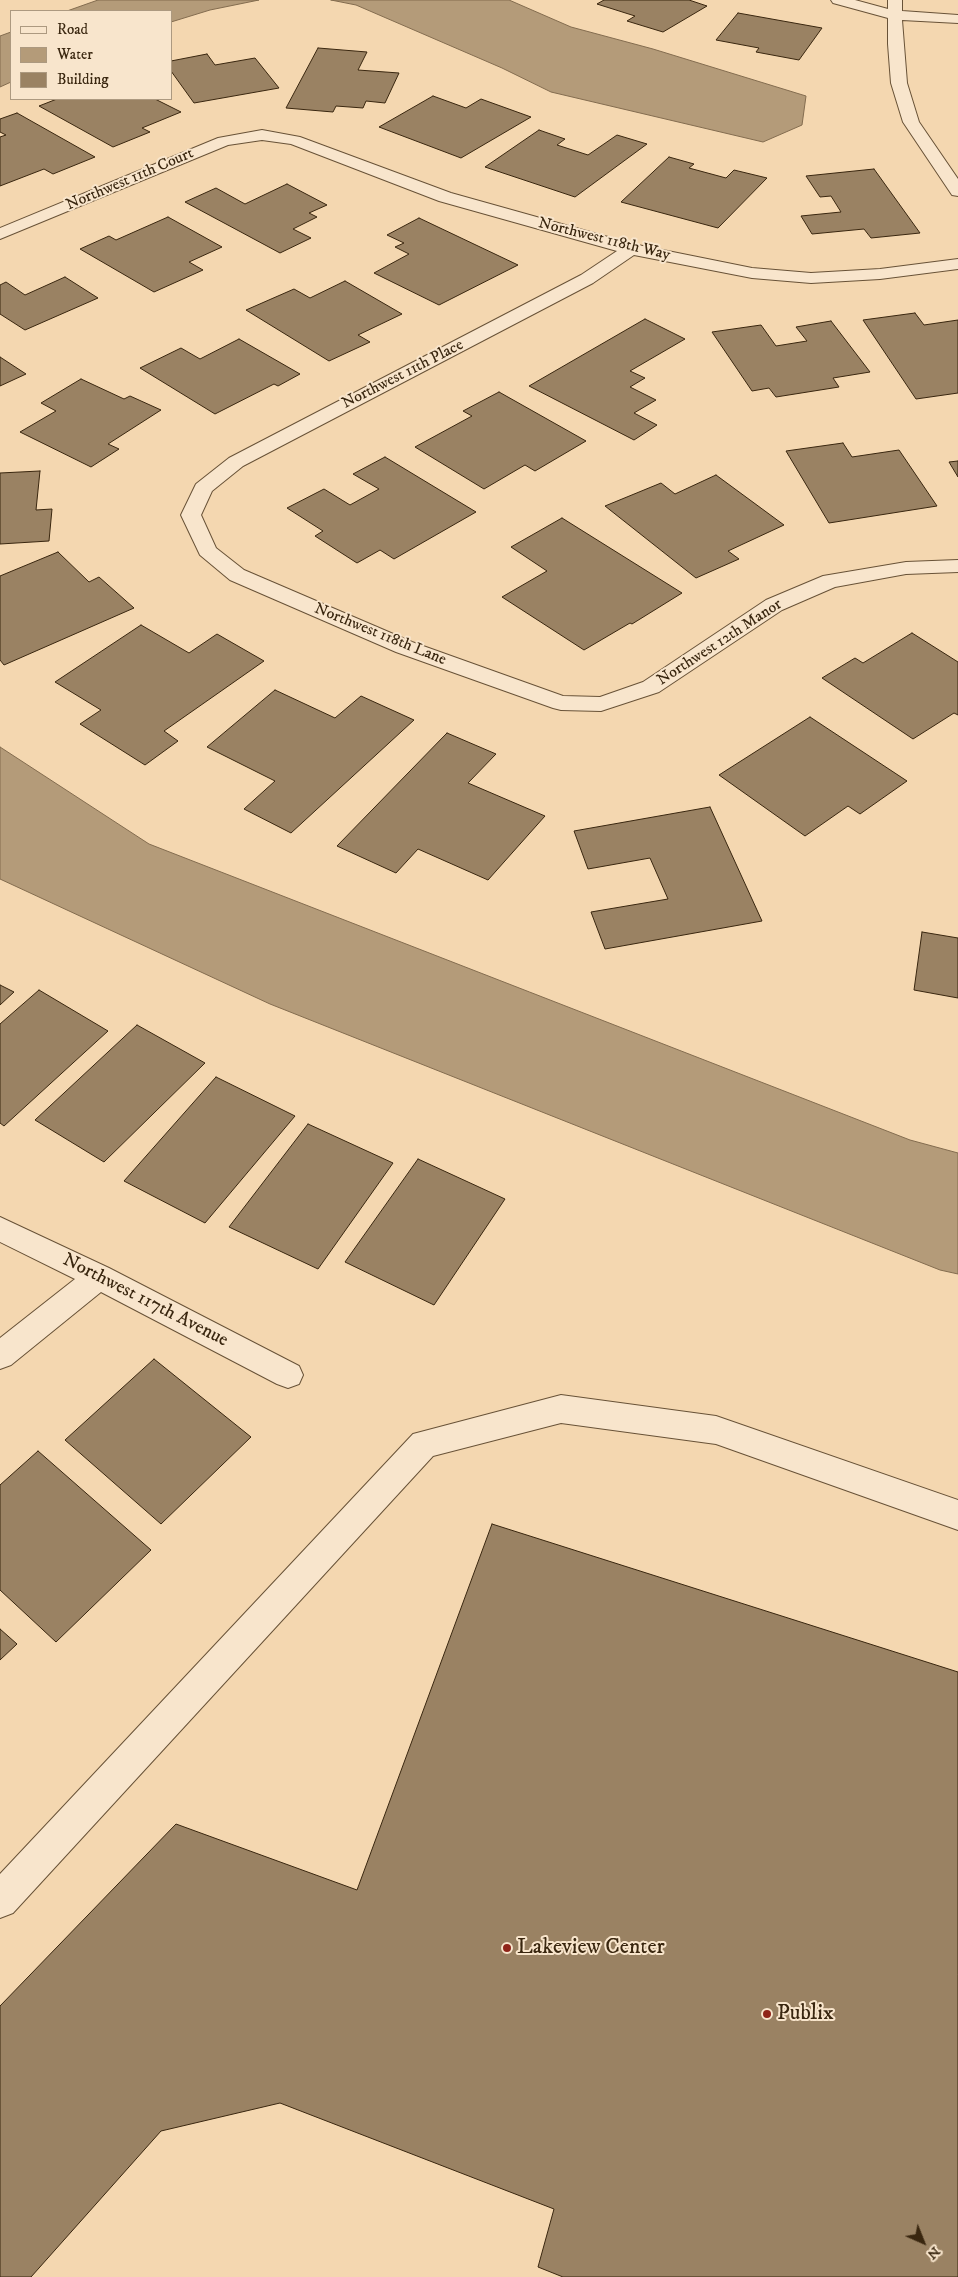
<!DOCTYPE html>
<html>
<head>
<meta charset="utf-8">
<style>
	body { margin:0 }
	#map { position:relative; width:958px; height:2277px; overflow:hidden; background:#f4d7b0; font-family:"IM FELL DW Pica",serif }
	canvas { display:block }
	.legend { position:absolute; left:10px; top:10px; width:162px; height:90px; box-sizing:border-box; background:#f8e5cc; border:1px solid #ac9980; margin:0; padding:6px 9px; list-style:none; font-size:15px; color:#39260f }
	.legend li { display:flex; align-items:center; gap:10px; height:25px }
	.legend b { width:25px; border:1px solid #ac9980 }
	.north { position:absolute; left:898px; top:2217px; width:50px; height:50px; -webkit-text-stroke:4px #f8e5cc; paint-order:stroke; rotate:136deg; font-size:14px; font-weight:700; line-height:20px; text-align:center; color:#39260f }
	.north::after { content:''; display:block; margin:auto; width:18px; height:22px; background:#39260f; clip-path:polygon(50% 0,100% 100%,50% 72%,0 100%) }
</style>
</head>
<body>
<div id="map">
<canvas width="958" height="2277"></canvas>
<ul class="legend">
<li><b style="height:6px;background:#f8e5cc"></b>Road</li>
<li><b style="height:14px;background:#b49b79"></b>Water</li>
<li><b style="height:14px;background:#9a8263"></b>Building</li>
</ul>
<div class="north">N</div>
</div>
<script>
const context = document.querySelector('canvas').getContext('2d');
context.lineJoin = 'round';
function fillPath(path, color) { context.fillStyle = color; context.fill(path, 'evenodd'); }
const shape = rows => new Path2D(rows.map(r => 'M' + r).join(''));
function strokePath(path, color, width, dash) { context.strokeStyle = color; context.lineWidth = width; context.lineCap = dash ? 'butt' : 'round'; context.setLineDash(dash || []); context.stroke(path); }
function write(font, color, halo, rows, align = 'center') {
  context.font = font + ' "IM FELL DW Pica",serif'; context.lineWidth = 4; context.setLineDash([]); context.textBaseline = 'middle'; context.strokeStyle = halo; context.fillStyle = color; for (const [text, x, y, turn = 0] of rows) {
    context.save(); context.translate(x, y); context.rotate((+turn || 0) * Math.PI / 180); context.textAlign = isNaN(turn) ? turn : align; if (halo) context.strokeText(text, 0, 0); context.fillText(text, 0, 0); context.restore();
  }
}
const water = shape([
	[98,0,259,0,210,10,171,22,171,11,67,11,98,0],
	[331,0,509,0,571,27,653,49,806,96,802,125,763,142,551,92,502,68,356,5,331,0],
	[11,32,11,82,0,87,0,36,11,32],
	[0,747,149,844,910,1140,958,1153,958,1274,940,1270,270,1004,0,879,0,747]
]);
fillPath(water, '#b49b79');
strokePath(water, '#836c4f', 1);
const building = shape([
	[604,0,689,0,707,6,663,32,627,21,635,16,597,4,604,0],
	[738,13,822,28,799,60,756,52,759,48,716,40,738,13],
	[318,48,367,52,358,70,399,73,385,103,366,101,363,108,336,106,333,112,286,108,318,48],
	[207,54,215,65,255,58,279,88,194,103,171,71,171,61,207,54],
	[433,96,466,108,481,99,531,117,461,158,379,127,433,96],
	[57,99,155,99,181,112,142,128,150,132,113,147,39,106,57,99],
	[17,113,95,157,53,174,44,169,0,186,0,137,6,135,0,132,0,119,17,113],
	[539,130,565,139,557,145,588,155,617,135,647,144,575,197,485,167,539,130],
	[669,157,694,164,689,168,726,178,734,170,767,178,718,228,621,202,669,157],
	[874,169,920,233,871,238,864,229,812,234,801,216,841,212,831,196,820,197,806,176,874,169],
	[287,184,327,205,309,213,317,217,293,229,311,238,280,253,185,202,216,188,245,204,287,184],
	[168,217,222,247,189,262,203,270,154,292,80,249,109,236,116,240,168,217],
	[419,218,518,265,439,305,374,273,409,254,395,247,404,243,387,235,419,218],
	[65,277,98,298,25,330,0,314,0,285,6,282,25,295,65,277],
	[345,281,402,314,358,335,370,342,329,361,246,310,294,289,310,298,345,281],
	[915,313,924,325,958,320,958,393,916,399,863,320,915,313],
	[645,319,685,339,630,371,645,378,630,387,656,400,634,413,657,425,634,440,529,386,645,319],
	[831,321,870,372,833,378,839,387,776,397,769,388,752,391,712,332,761,325,776,346,807,341,796,327,831,321],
	[239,339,300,374,278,386,274,384,215,414,140,368,181,348,200,359,239,339],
	[0,357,26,374,0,386,0,357],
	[81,379,124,399,130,396,161,410,108,444,119,449,91,467,20,432,56,411,41,403,81,379],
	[499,392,586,441,535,471,525,465,484,489,415,447,472,416,463,411,499,392],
	[843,443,852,457,899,450,937,506,829,523,786,451,843,443],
	[385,457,476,512,394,559,380,550,357,563,315,536,323,531,287,508,324,489,350,505,379,489,353,474,385,457],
	[958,461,958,477,949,462,958,461],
	[40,471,36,510,52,509,49,541,0,544,0,473,40,471],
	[716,475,784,525,728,551,739,559,696,578,605,506,661,483,675,494,716,475],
	[562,518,682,593,632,624,630,623,584,650,502,597,547,571,511,547,562,518],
	[58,552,89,582,99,577,134,608,4,665,0,660,0,576,58,552],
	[141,625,189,653,217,634,264,661,164,731,178,741,145,765,80,724,101,710,55,682,141,625],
	[912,633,958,662,958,715,954,713,913,739,822,678,855,658,863,663,912,633],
	[275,690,335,718,361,696,414,720,291,833,244,809,275,781,207,747,275,690],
	[810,717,907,781,860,814,848,806,805,836,719,775,810,717],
	[447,733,496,754,468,783,545,816,488,880,418,849,396,873,337,846,447,733],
	[710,807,762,921,605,949,591,912,668,899,650,858,588,869,574,831,710,807],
	[922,932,958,938,958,998,914,990,922,932],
	[0,985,14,992,0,1005,0,985],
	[39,990,108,1031,4,1126,0,1123,0,1024,39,990],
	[137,1025,205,1063,104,1162,35,1120,137,1025],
	[216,1077,295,1116,205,1223,124,1181,216,1077],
	[308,1124,393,1163,318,1269,229,1227,308,1124],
	[418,1159,505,1199,434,1305,345,1262,418,1159],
	[154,1359,251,1437,161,1524,65,1440,154,1359],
	[38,1451,151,1550,56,1642,0,1590,0,1485,38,1451],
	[492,1524,958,1672,958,2277,563,2277,538,2267,554,2209,280,2103,161,2131,31,2277,0,2277,0,2006,176,1824,357,1890,492,1524],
	[0,1629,17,1644,0,1660,0,1629]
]);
fillPath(building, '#9a8263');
strokePath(building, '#39260f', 1);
const minor = shape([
	[831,0,855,0,888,9,888,0,902,0,902,11,958,15,958,23,902,20,907,83,919,122,958,179,958,196,952,195,903,122,891,83,888,44,888,18,833,3,831,0],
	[262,130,300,137,451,193,633,244,752,268,811,273,880,269,958,259,958,269,880,279,811,283,752,278,634,255,593,283,243,466,212,491,201,515,216,548,244,570,412,642,563,696,600,697,643,682,766,600,823,576,906,562,958,560,958,572,906,574,835,587,782,610,659,692,601,711,561,710,553,708,396,652,230,580,200,555,181,515,196,484,229,458,581,275,617,251,439,201,291,144,262,140,228,145,0,239,0,228,218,138,262,130],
	[0,1217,109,1268,299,1366,303,1375,299,1384,288,1388,277,1384,101,1292,11,1365,0,1369,0,1338,75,1279,0,1242,0,1217],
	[561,1395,716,1416,958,1500,958,1530,716,1444,561,1423,433,1456,13,1913,0,1918,0,1874,413,1434,561,1395]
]);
strokePath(minor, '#685237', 2);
fillPath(minor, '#f8e5cc');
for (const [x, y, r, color] of [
	[507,1948,5,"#8f2418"],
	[767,2014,5,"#8f2418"]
]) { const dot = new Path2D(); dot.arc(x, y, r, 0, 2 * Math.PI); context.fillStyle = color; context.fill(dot); strokePath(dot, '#f8e5cc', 2); }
write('16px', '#39260f', '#f8e5cc', [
	["Northwest 11th Court",130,180,-23],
	["Northwest 118th Way",604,240,14],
	["Northwest 11th Place",403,375,-27],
	["Northwest 118th Lane",380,635,22],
	["Northwest 12th Manor",720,643,-33]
]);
write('19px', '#39260f', '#f8e5cc', [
	["Northwest 117th Avenue",145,1301,27]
]);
write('22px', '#39260f', '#f8e5cc', [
	["Lakeview Center",517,1948],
	["Publix",777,2014]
], 'left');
</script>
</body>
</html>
